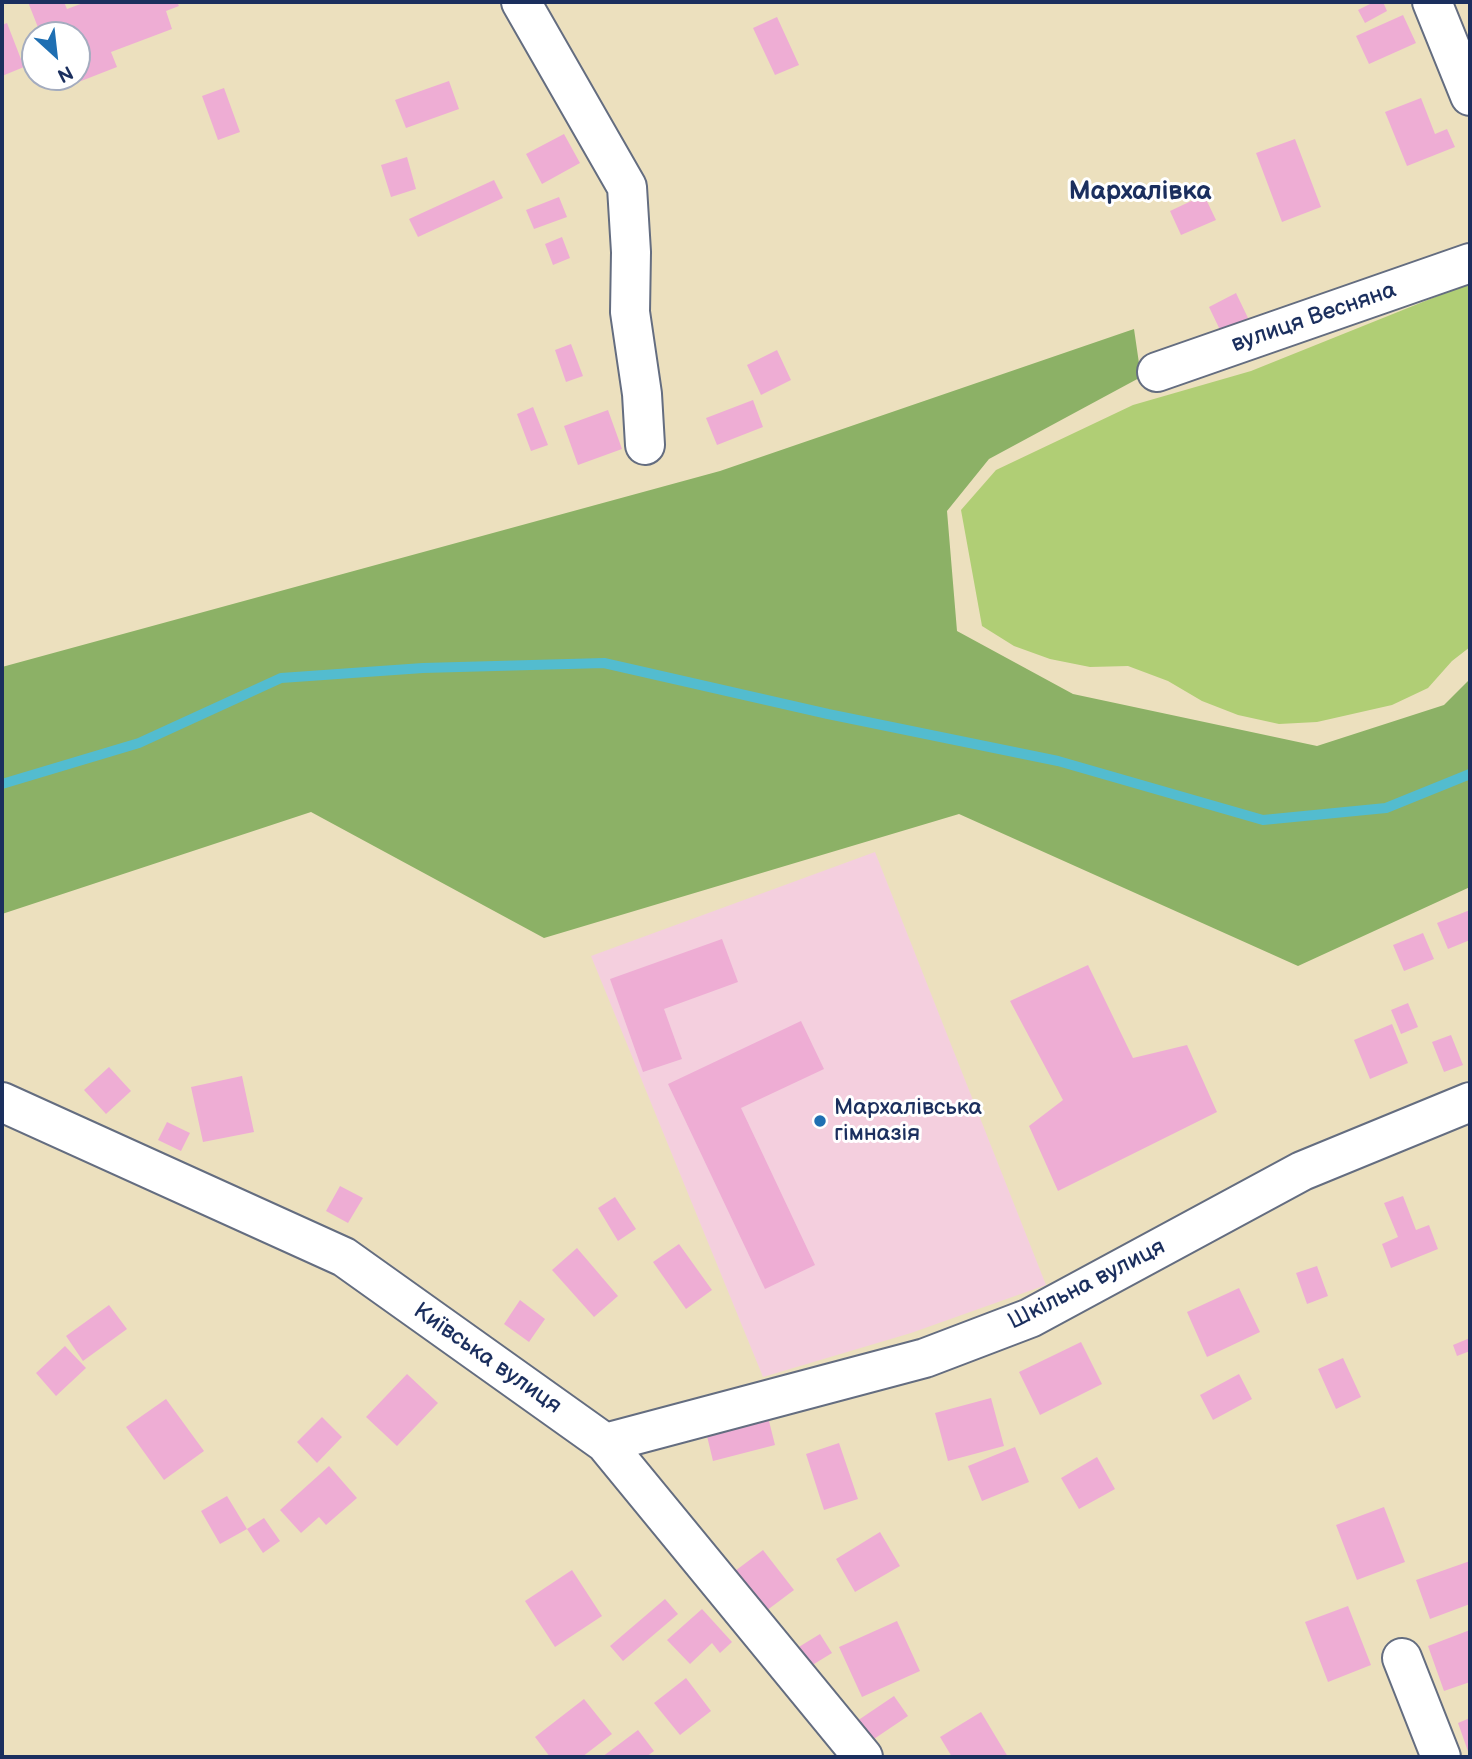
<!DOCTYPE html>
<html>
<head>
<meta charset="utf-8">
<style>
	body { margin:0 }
	#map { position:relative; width:1472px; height:1759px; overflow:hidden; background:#ece0be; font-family:"Balsamiq Sans",sans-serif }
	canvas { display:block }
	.frame { position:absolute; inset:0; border:4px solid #1b2f5e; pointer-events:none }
	.north { position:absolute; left:21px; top:21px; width:70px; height:70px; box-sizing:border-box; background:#fff; border:2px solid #a4acbf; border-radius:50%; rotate:153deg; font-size:19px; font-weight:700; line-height:28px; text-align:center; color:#1b2f5e }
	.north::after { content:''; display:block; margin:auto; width:24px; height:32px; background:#1f6fb2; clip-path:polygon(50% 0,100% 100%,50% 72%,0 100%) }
</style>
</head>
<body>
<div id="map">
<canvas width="1472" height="1759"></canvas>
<div class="frame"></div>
<div class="north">N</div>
</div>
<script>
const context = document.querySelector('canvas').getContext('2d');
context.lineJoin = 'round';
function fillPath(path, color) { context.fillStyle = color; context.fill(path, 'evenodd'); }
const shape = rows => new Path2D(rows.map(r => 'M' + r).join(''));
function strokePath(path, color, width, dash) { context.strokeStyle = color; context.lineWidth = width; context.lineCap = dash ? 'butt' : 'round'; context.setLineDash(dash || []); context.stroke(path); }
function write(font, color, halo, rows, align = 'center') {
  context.font = font + ' "Balsamiq Sans",sans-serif'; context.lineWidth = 6; context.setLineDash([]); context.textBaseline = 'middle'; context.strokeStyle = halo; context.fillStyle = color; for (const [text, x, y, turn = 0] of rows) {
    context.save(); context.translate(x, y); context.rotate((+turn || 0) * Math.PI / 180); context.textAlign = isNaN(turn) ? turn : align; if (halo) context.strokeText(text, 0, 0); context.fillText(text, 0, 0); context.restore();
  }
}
fillPath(shape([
	[875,852,1046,1285,911,1333,763,1377,591,956]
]), '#f4cfde');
fillPath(shape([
	[1470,283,1470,647,1452,661,1428,688,1392,705,1317,722,1279,724,1238,715,1202,701,1168,681,1128,666,1090,667,1050,659,1014,646,982,626,961,510,996,470,1133,405,1251,371]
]), '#b0ce75');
fillPath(shape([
	[1134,329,1141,377,989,459,947,511,957,631,1073,694,1317,746,1444,705,1470,679,1470,887,1298,966,959,814,544,938,311,812,2,914,2,667,720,471]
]), '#8cb166');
strokePath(shape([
	[2,784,139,743,281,678,423,668,604,663,828,714,1058,761,1263,820,1386,808,1470,774]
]), '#53bccf', 10);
fillPath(shape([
	[28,2,64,2,67,9,86,2,177,2,179,6,166,11,172,29,111,52,117,67,76,83,73,77,77,77,77,35,41,35],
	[1374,2,1383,2,1387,11,1365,23,1358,10],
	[1403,15,1416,43,1369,64,1356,36],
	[777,17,799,65,775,75,753,28],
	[7,23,24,67,2,76,2,25],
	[449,81,459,109,406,128,395,100],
	[224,88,240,132,218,140,202,96],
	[1421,98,1435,134,1447,129,1455,147,1407,166,1385,112],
	[564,134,580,163,542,184,526,154],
	[1295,139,1321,207,1282,222,1256,153],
	[407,157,416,189,391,197,381,165],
	[494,180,503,198,418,237,409,219],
	[1204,195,1216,220,1181,235,1170,211],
	[559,197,567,217,534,229,526,210],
	[562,237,570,258,553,265,545,244],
	[1236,293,1248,318,1221,332,1209,307],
	[571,344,583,376,566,382,555,350],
	[777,350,791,380,761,395,747,365],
	[753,400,763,427,717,445,706,418],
	[533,407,548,445,531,451,517,414],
	[608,410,622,449,578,465,564,426],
	[1470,910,1470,940,1448,949,1437,923],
	[1423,933,1434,959,1404,971,1393,945],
	[722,939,738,982,664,1009,682,1059,643,1072,610,979],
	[1088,965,1133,1058,1187,1045,1217,1112,1058,1191,1029,1126,1063,1100,1010,1001],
	[1408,1003,1418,1027,1401,1034,1391,1010],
	[801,1021,824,1069,741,1108,815,1265,765,1289,668,1084],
	[1392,1024,1408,1063,1370,1079,1354,1040],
	[1451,1035,1463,1065,1444,1072,1432,1042],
	[109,1067,131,1091,106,1114,84,1090],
	[242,1076,254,1132,203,1142,191,1087],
	[167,1122,190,1133,181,1151,158,1140],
	[340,1186,363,1198,348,1223,326,1211],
	[1403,1196,1416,1230,1429,1225,1438,1249,1391,1268,1382,1244,1398,1237,1384,1203],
	[615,1197,636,1229,618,1241,598,1208],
	[679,1244,712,1290,686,1309,653,1262],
	[577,1248,618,1296,594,1317,552,1270],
	[1317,1266,1328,1296,1307,1304,1296,1273],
	[1239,1288,1260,1332,1207,1357,1187,1312],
	[520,1300,545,1319,529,1342,504,1324],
	[109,1305,127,1329,83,1361,66,1336],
	[1470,1338,1470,1351,1457,1356,1453,1345],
	[1081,1342,1102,1384,1040,1415,1019,1372],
	[65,1346,86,1368,56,1396,36,1373],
	[1343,1358,1361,1397,1336,1409,1318,1369],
	[407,1374,438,1403,397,1446,366,1417],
	[1239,1374,1252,1399,1213,1420,1200,1395],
	[991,1398,1004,1446,948,1461,935,1413],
	[166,1399,204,1451,164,1480,126,1427],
	[322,1417,342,1437,317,1463,297,1442],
	[768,1417,775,1445,713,1461,706,1432],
	[839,1443,858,1499,824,1510,806,1454],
	[1015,1447,1029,1482,982,1501,968,1466],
	[1097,1457,1115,1489,1079,1509,1061,1478],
	[329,1466,357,1498,326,1525,319,1517,301,1533,280,1510],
	[227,1496,247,1529,220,1544,201,1511],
	[1384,1507,1405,1562,1357,1580,1336,1525],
	[264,1518,280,1541,263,1553,247,1529],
	[880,1532,900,1566,855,1592,836,1559],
	[763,1550,794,1590,766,1611,735,1571],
	[1470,1561,1470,1604,1430,1619,1416,1580],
	[572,1570,602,1616,555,1647,525,1601],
	[665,1599,678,1614,623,1661,610,1646],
	[1348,1606,1371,1665,1328,1682,1305,1622],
	[702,1609,732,1642,720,1653,712,1643,690,1664,667,1640],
	[897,1621,920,1671,862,1697,839,1647],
	[1470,1630,1470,1682,1444,1691,1428,1646],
	[820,1634,832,1653,801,1672,789,1653],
	[686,1678,711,1711,680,1735,654,1703],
	[894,1696,908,1716,871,1741,857,1721],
	[584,1699,612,1734,582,1757,550,1757,535,1737],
	[981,1712,1008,1757,952,1757,940,1737],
	[1470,1718,1470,1757,1458,1723],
	[638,1730,654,1751,646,1757,602,1757]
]), '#eeadd4');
const minor = shape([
	[521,2,627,187,631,252,630,312,642,394,645,445],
	[1432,2,1470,96],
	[1157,372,1470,263],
	[2,1102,344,1257,605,1443,863,1757],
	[605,1443,925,1358,1030,1318,1302,1171,1470,1102],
	[1402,1658,1441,1757]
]);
strokePath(minor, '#646d80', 42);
strokePath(minor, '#fff', 38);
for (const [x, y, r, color] of [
	[820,1121,7,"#1f6fb2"]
]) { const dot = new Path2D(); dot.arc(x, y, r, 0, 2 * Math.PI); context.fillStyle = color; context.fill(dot); strokePath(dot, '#fff', 2.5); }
write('23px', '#1b2f5e', '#fff', [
	["вулиця Весняна",1314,318,-19],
	["Шкільна вулиця",1087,1285,-27],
	["Київська вулиця",487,1359,35]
]);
write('23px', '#1b2f5e', '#fff', [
	["Мархалівська",834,1108],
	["гімназія",834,1134]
], 'left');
write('bold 26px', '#1b2f5e', '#fff', [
	["Мархалівка",1140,192]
]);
</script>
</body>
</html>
